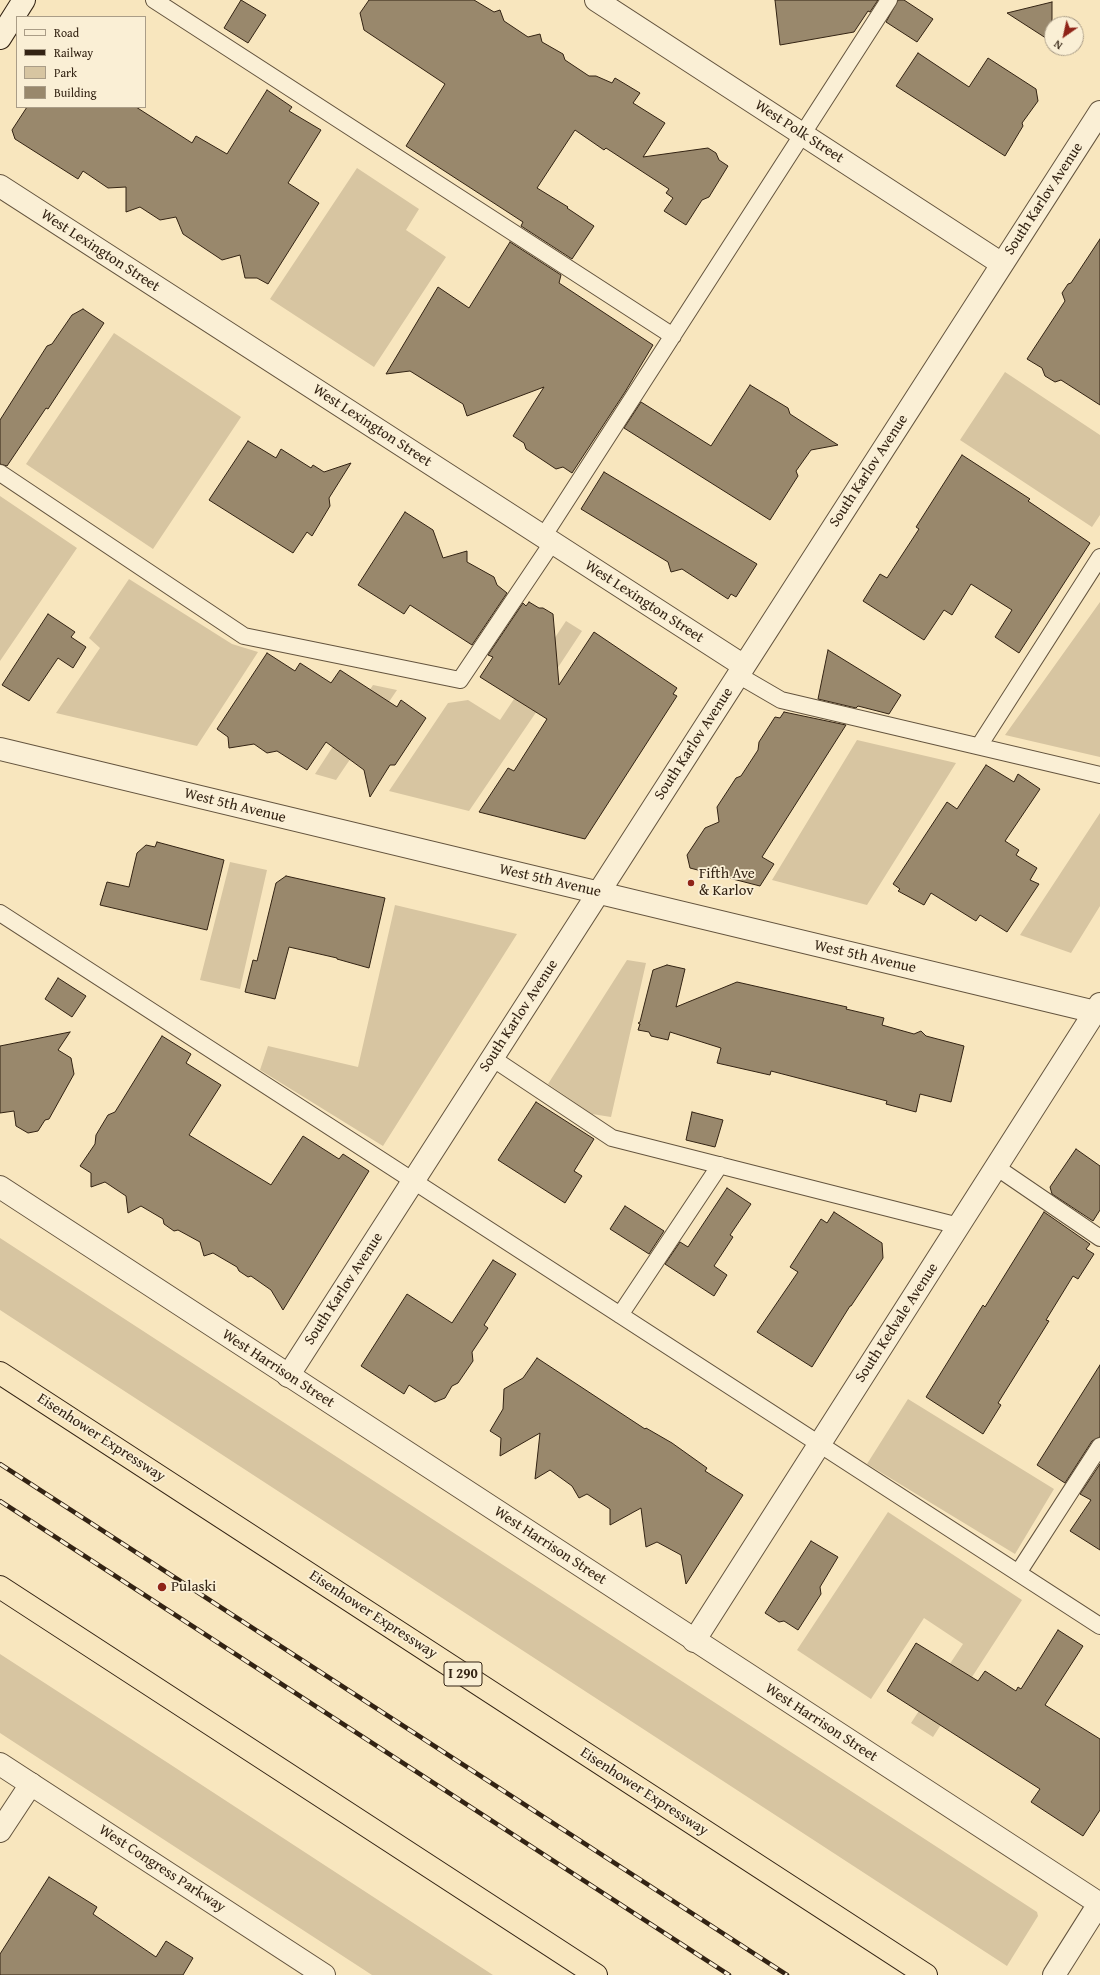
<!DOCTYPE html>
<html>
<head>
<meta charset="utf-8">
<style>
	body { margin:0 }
	#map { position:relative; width:1100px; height:1975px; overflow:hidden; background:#f8e6be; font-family:"Gentium Book Plus",serif }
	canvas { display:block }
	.legend { position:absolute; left:16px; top:16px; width:130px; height:92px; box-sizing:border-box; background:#faefd5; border:1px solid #aa9d87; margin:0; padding:5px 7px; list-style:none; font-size:12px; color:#332313 }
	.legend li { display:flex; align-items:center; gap:8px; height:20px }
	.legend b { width:20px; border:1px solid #aa9d87 }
	.north { position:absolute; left:1044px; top:16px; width:40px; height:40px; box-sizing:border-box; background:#faefd5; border:1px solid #aa9d87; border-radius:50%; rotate:214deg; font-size:11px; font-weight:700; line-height:16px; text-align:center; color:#332313 }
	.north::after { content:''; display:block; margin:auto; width:14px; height:18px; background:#8f2418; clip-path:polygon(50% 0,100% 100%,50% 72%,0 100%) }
</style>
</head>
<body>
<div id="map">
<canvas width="1100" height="1975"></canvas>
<ul class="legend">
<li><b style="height:5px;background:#faefd5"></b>Road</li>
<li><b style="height:5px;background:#332313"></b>Railway</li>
<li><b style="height:11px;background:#d7c5a1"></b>Park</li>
<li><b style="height:11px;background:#99886c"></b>Building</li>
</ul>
<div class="north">N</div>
</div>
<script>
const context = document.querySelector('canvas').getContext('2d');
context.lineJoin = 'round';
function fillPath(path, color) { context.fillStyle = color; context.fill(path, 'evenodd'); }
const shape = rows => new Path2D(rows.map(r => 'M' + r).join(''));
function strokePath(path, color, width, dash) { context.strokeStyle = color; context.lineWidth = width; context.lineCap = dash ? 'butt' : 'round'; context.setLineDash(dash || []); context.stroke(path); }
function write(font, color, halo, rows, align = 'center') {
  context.font = font + ' "Gentium Book Plus",serif'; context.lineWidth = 3.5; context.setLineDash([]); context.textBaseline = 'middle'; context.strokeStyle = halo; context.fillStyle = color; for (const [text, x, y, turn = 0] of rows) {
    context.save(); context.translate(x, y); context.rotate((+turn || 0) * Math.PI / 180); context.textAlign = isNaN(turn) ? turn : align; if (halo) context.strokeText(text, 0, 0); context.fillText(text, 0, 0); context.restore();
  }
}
fillPath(shape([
	[357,168,419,209,406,230,446,257,374,367,270,299],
	[114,333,241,417,153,549,26,464],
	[1005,372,1100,435,1100,515,1092,527,960,440],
	[0,496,77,548,0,661],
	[129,579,232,644,258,652,197,746,56,713,100,648,89,638],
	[1100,602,1100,757,1005,735],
	[566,621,582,631,553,675,558,680,469,811,389,791,448,703,468,700,500,720],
	[373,685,397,690,336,780,315,774],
	[857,740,956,763,867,905,772,880],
	[1100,813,1100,906,1071,953,1020,935],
	[230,862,267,870,240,989,200,980],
	[395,905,517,934,383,1146,260,1070,268,1046,358,1067],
	[627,960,646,963,611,1117,592,1114,548,1084],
	[0,1238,1037,1912,1038,1916,1007,1966,0,1310],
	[908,1399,1054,1489,1015,1554,867,1464],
	[888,1512,1022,1600,933,1737,911,1723,963,1644,924,1618,871,1699,797,1650],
	[0,1654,165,1761,493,1975,372,1975,0,1733]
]), '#d7c5a1');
const building = shape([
	[241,0,266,15,248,43,224,28,241,0],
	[369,0,474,0,494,12,500,10,504,21,528,37,540,34,542,42,563,54,565,60,589,76,596,76,612,83,615,78,640,93,633,103,665,123,643,157,708,148,716,153,719,160,728,166,709,197,702,200,686,225,664,211,673,198,666,193,669,189,606,148,604,150,575,130,537,188,568,207,567,208,594,226,572,259,521,226,523,222,406,146,445,84,364,30,360,13,369,0],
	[775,0,878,0,870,12,868,11,854,32,780,45,775,0],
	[898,0,904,0,933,19,917,42,886,22,898,0],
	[1052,2,1052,42,1007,13,1052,2],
	[918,53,969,87,988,58,1036,89,1038,101,1022,123,1023,126,1005,156,896,86,918,53],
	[267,90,292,107,289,111,321,130,288,183,319,203,268,284,257,278,245,278,240,255,222,260,183,234,176,217,160,220,140,207,126,212,126,187,108,188,83,171,78,179,15,139,12,130,27,107,136,107,192,143,196,136,227,154,267,90],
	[1100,239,1100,405,1061,380,1055,382,1045,376,1042,368,1027,359,1065,301,1062,293,1068,284,1071,283,1100,239],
	[510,242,561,275,559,283,653,345,625,392,572,473,563,467,556,469,526,449,524,443,513,436,544,387,467,416,463,404,410,371,386,374,438,287,469,308,510,242],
	[83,309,104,323,48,409,46,408,7,466,0,464,0,420,47,346,52,344,72,315,83,309],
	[750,385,788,408,790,414,838,445,811,450,796,471,798,476,770,520,624,428,641,402,711,446,750,385],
	[248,441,276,458,281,449,311,468,313,465,324,472,351,463,329,498,330,506,312,536,307,532,293,553,209,500,248,441],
	[962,455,1030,499,1028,501,1090,543,1019,653,995,637,1012,610,971,584,952,615,944,610,924,640,863,601,880,574,887,578,919,529,916,527,962,455],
	[604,472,757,564,736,597,731,594,728,599,682,569,671,572,668,562,581,509,604,472],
	[405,512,433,530,443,558,467,551,467,562,494,577,497,585,507,593,472,645,410,605,404,614,358,585,405,512],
	[529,602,539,608,543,608,553,614,559,685,594,632,677,688,673,694,677,696,585,839,479,812,508,768,514,771,547,719,480,677,493,657,488,655,523,603,526,606,529,602],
	[48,614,75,632,71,637,86,647,73,668,58,658,29,701,2,685,48,614],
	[828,650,901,695,889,714,858,706,856,708,818,699,828,650],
	[267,653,295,671,300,663,331,683,340,670,397,707,401,700,426,718,395,765,390,765,370,797,364,770,326,742,307,770,277,751,267,753,254,744,229,748,228,737,217,729,267,653],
	[784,712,846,725,762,857,774,864,760,886,690,868,687,855,705,828,719,822,717,807,736,778,741,776,758,750,759,742,775,717,780,718,784,712],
	[986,765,1014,782,1018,774,1040,789,1005,841,1019,850,1016,855,1037,868,1030,880,1039,884,1007,932,980,915,976,921,931,893,924,905,898,891,900,889,893,884,947,802,957,809,986,765],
	[157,842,224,860,207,930,100,905,107,882,129,887,137,853,146,845,155,847,157,842],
	[286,876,385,898,369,968,337,959,337,958,289,947,275,999,245,992,253,960,257,961,276,883,286,876],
	[667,965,685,969,676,1007,737,982,847,1007,846,1009,884,1018,882,1025,914,1034,921,1031,926,1036,964,1046,951,1102,920,1094,916,1112,886,1104,887,1101,771,1071,770,1075,717,1063,721,1048,670,1032,668,1040,651,1036,649,1032,638,1030,640,1024,638,1023,640,1022,653,970,667,965],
	[58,978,86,996,72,1017,45,999,58,978],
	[70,1032,58,1050,71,1058,74,1074,49,1119,45,1120,38,1131,28,1133,16,1126,14,1111,0,1113,0,1046,70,1032],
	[162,1036,191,1054,186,1063,221,1085,189,1135,271,1185,303,1136,339,1159,343,1154,369,1171,283,1310,271,1290,251,1276,248,1277,239,1271,237,1267,213,1253,204,1256,200,1242,178,1230,174,1231,164,1224,163,1219,141,1206,128,1213,126,1196,105,1182,91,1187,91,1173,80,1166,95,1144,96,1135,108,1115,115,1112,162,1036],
	[536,1102,594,1139,574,1171,582,1176,565,1203,498,1160,536,1102],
	[692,1112,723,1120,715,1147,686,1140,692,1112],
	[1076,1149,1100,1166,1100,1210,1093,1221,1052,1194,1050,1187,1076,1149],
	[727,1188,751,1204,730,1235,733,1237,714,1266,727,1275,714,1296,665,1264,680,1242,688,1247,727,1188],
	[625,1206,664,1231,649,1254,610,1229,625,1206],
	[834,1212,882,1243,883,1258,851,1306,850,1306,812,1367,757,1332,798,1272,790,1267,821,1219,827,1223,834,1212],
	[1044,1212,1090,1244,1086,1249,1094,1254,1078,1279,1073,1276,1046,1320,1049,1321,998,1403,1001,1405,983,1434,926,1397,983,1305,985,1307,1044,1212],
	[493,1260,516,1274,484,1325,488,1328,472,1352,473,1361,458,1383,452,1386,445,1398,435,1402,409,1385,404,1394,361,1366,407,1294,452,1323,493,1260],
	[537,1358,645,1429,646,1428,672,1443,707,1468,705,1471,743,1495,686,1584,681,1555,657,1542,646,1547,641,1508,610,1525,610,1509,587,1494,579,1498,572,1486,550,1470,535,1479,540,1433,500,1456,501,1438,490,1431,503,1409,504,1389,523,1378,537,1358],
	[1100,1365,1100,1437,1092,1441,1065,1483,1037,1465,1100,1365],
	[1100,1464,1100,1550,1070,1531,1091,1500,1080,1494,1100,1464],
	[811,1541,838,1557,820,1587,821,1594,798,1630,784,1621,779,1622,765,1613,811,1541],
	[1058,1630,1083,1646,1045,1705,1100,1739,1100,1810,1083,1836,1031,1802,1040,1789,887,1691,916,1643,978,1681,985,1671,1016,1691,1018,1687,1021,1689,1058,1630],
	[49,1877,97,1907,93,1914,156,1957,166,1941,193,1958,183,1975,0,1975,0,1954,49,1877]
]);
fillPath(building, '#99886c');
strokePath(building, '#332313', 1);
const service = shape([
	[154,0,673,336],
	[0,473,244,636,460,680,552,543],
	[543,537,889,0],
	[738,675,781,700,1100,775],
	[979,746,1100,557],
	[0,913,1100,1626],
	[492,1058,612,1138,959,1226],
	[996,1167,1100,1238],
	[620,1315,720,1165],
	[1018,1573,1100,1446]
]);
const minor = shape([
	[596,0,1002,264],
	[0,186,744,666],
	[288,1376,1100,112],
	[694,1641,1100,1004],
	[0,1831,31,1784]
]);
const tertiary = shape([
	[0,749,1100,1013],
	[0,1187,1100,1904],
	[0,1764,324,1975],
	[1054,1975,1100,1902]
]);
const secondary = shape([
	[0,38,24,0]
]);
const motorway = shape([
	[0,1373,926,1975],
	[0,1587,596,1975]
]);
strokePath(service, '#64543e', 18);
strokePath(minor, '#64543e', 24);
strokePath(tertiary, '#64543e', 24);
strokePath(secondary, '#332313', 24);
strokePath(motorway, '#332313', 24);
strokePath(service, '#faefd5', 16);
strokePath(minor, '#faefd5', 22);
strokePath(tertiary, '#faefd5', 22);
strokePath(secondary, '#faefd5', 22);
strokePath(motorway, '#f8e6be', 22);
const rail = shape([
	[0,1464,787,1975],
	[0,1501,729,1975]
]);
strokePath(rail, '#332313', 4.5);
strokePath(rail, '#faefd5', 3, [9]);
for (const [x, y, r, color] of [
	[691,883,4,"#8f2418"],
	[162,1587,5,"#8f2418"]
]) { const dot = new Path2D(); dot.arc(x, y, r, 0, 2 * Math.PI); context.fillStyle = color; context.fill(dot); strokePath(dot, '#faefd5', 1.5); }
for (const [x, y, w] of [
	[463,1674,38]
]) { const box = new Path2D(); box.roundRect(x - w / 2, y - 12, w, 24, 3); context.fillStyle = '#faefd5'; context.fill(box); strokePath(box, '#332313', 1); }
write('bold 14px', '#332313', null, [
	["I 290",463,1674]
]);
write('15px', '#332313', '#faefd5', [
	["West Polk Street",799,132,33],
	["South Karlov Avenue",1044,199,-57],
	["West Lexington Street",100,251,33],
	["West Lexington Street",372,426,33],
	["South Karlov Avenue",869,471,-57],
	["West Lexington Street",644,602,33],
	["South Karlov Avenue",694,744,-57],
	["West 5th Avenue",235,806,14],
	["West 5th Avenue",550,881,13],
	["West 5th Avenue",865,957,13],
	["South Karlov Avenue",519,1016,-57],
	["South Karlov Avenue",344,1289,-57],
	["South Kedvale Avenue",897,1323,-57],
	["West Harrison Street",278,1369,33],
	["Eisenhower Expressway",101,1438,33],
	["West Harrison Street",550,1546,33],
	["Eisenhower Expressway",373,1615,33],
	["West Harrison Street",821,1723,33],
	["Eisenhower Expressway",644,1792,33],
	["West Congress Parkway",162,1869,33]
]);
write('15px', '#332313', '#faefd5', [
	["Fifth Ave",699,874],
	["& Karlov",699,891],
	["Pulaski",171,1587]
], 'left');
</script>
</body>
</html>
